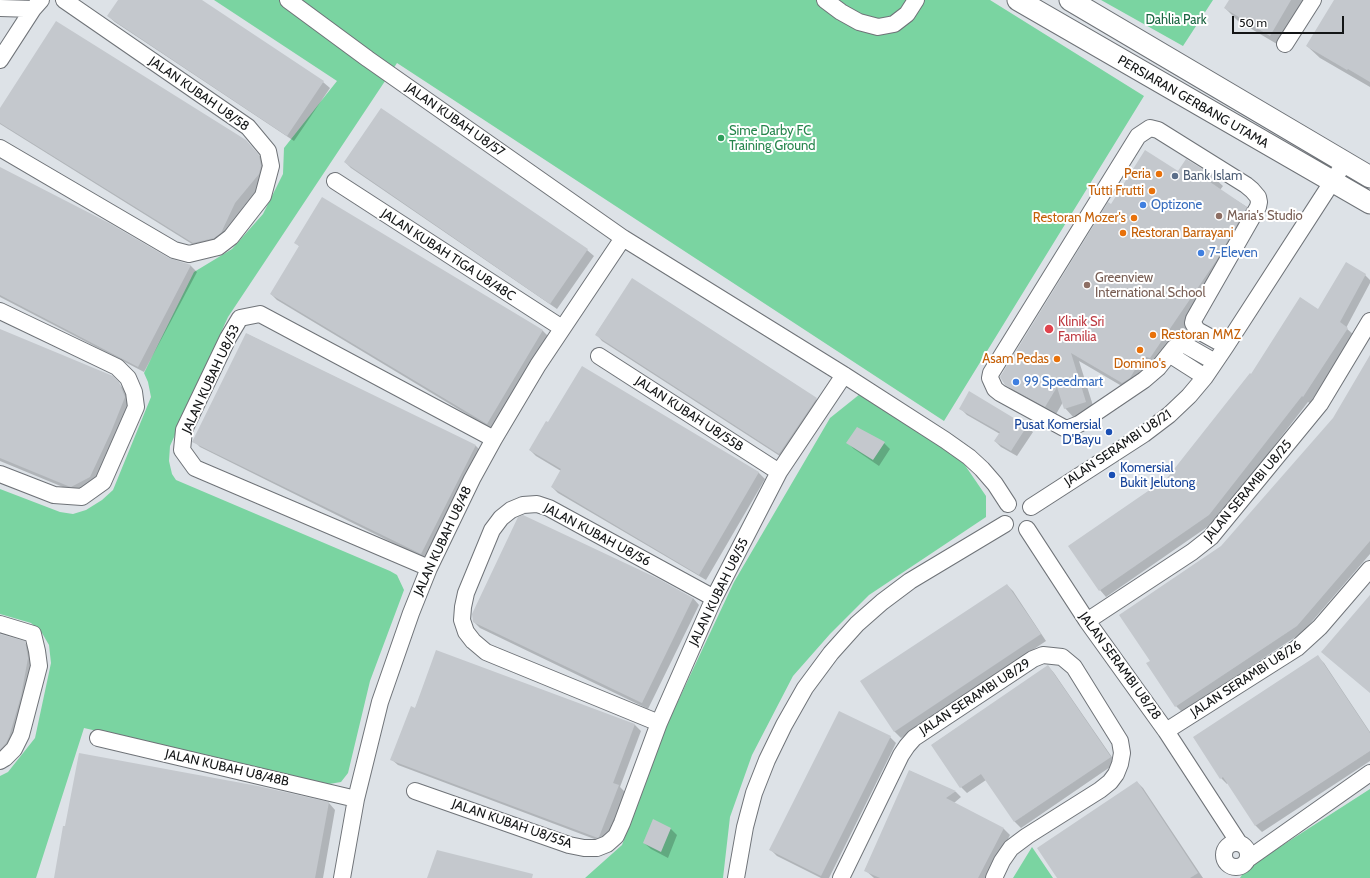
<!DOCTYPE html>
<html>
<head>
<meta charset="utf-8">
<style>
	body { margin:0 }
	#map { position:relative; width:1370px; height:878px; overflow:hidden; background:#dde2e7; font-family:Cabin,sans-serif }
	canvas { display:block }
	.scale { position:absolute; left:1232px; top:16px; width:112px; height:18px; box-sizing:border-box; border:2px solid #131516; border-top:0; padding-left:5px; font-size:12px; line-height:14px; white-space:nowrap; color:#131516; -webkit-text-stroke:3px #fff; paint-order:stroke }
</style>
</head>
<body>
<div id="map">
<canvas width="1370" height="878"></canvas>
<div class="scale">50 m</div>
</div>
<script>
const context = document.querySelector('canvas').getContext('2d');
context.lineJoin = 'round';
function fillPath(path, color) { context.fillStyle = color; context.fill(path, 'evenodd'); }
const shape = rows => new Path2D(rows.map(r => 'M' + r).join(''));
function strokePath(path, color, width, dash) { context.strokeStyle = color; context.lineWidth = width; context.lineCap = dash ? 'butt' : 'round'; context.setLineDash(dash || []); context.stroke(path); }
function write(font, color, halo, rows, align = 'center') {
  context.font = font + ' Cabin,sans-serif'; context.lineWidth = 4; context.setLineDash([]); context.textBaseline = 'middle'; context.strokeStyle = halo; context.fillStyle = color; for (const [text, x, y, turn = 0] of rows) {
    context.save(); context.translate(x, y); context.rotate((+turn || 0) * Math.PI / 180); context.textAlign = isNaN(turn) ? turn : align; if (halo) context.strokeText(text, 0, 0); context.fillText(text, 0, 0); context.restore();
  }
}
fillPath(shape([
	[214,0,990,0,1144,96,944,421,397,63,228,317,170,446,169,461,172,474,176,480,390,571,397,575,404,590,370,681,348,773,341,782,329,784,84,728,36,878,0,878,0,776,8,772,35,738,51,663,49,645,42,633,31,623,0,614,0,489,60,512,73,514,86,510,102,500,113,490,151,397,148,382,144,373,194,272,232,249,263,214,283,174,284,148,337,81],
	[1101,0,1213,0,1183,46],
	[860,394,958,455,986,496,986,517,869,595,830,634,793,676,752,755,730,817,723,878,585,878,622,845,664,731,734,582,830,418],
	[1370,789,1370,878,1240,878,1243,873,1258,861],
	[1032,847,1053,878,1013,878]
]), '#7ad4a1');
fillPath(shape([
	[119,0,200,0,323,82,330,88,294,141,115,22,108,16],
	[1230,0,1311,0,1282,47,1238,21,1225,8],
	[1335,0,1370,0,1370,87,1320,58,1307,46],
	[0,110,246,141,265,162,265,180,241,210,227,239,200,249,0,124],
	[345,162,587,250,594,256,557,309,351,168],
	[0,168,169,259,191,266,197,272,144,372,0,297],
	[1179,172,1213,177,1223,186,1220,190,1247,207,1256,217,1225,271,1160,367,1132,392,1079,361,1095,412,1074,418,1065,408,1063,402,1055,416,1016,394,1006,384,1112,206],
	[323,199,543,331,549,337,493,430,277,300,271,294,300,247,296,243],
	[1365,275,1370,280,1370,283,1346,328,1354,335,1310,403,1308,402,1216,521,1106,597,1100,590,1168,479,1251,375,1318,310],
	[632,280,816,399,822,405,786,460,602,341,596,334],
	[0,330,112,377,125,390,131,404,96,483,75,492,0,461],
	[247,334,476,446,482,452,427,560,200,447,194,441],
	[1370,357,1370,554,1303,632,1182,712,1176,706,1151,661,1222,547,1334,418],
	[961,409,1026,426,1033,432,1017,456,1001,447,995,441,1000,434,967,415],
	[848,443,884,443,890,449,879,466,854,449],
	[530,450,758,472,765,479,706,580,558,493,552,487,561,471,536,456],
	[1007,585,1013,591,1046,641,901,738,894,731],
	[693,598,699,605,648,709,480,628,474,622],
	[0,635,24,642,31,649,34,665,15,744,0,760],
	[437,652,635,725,641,731,620,787,625,792,605,843,398,765,391,759,415,709],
	[1318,657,1324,663,1370,732,1370,761,1262,832,1256,826,1228,783,1227,784,1221,778],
	[1048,666,1054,673,1116,763,1021,828,1015,822,986,780,967,793,961,787,932,745],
	[890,737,896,743,829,878,821,878,777,856,771,850],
	[910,771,956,792,961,797,954,803,1004,829,1010,835,988,878,874,878,865,870],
	[1137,782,1143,788,1203,878,1058,878],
	[329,803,335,810,323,878,55,878],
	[670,828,677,835,668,858,651,849,644,843]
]), '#0003');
fillPath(shape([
	[118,0,202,0,324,81,287,136,107,16],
	[1229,0,1291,0,1270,36,1224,8],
	[1334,0,1370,0,1370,82,1348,69,1347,70,1306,46],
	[56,21,246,140,259,155,261,166,259,174,235,203,221,233,214,238,193,243,0,123,0,108],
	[381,108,588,249,550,304,344,162],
	[1145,150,1178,171,1186,159,1214,176,1210,182,1247,207,1216,261,1150,358,1143,356,1130,378,1122,383,1071,353,1086,402,1064,409,1057,387,1045,407,1005,385,1000,377,1108,202,1111,204],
	[0,167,109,223,169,258,191,265,138,367,0,295],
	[322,197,543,330,487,424,270,294,299,246,294,243],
	[1346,262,1366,274,1340,322,1348,328,1303,397,1302,396,1209,515,1099,591,1068,546,1167,478,1250,373,1251,374,1300,297,1318,309],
	[632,278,817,398,779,454,595,335],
	[0,329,113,376,119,382,125,397,111,432,90,477,71,487,68,486,0,458],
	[246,333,476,445,421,554,192,442],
	[1370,355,1370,541,1297,626,1175,707,1146,663,1150,661,1119,615,1221,546,1333,418],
	[582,366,759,472,699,575,551,487,561,469,529,450,546,421,548,422],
	[969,391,1027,426,1011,451,994,441,1000,432,959,409],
	[857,427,885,442,873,460,846,443],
	[523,515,659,579,693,598,642,703,473,622,472,614,518,517],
	[1007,584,1041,634,894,732,860,681],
	[1370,595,1370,693,1321,652],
	[0,634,25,641,28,658,21,696,9,737,6,743,0,750],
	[436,650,635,724,613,783,619,785,599,837,598,838,390,760,411,706,415,708],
	[1318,655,1370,733,1370,751,1255,826,1223,777,1220,779,1193,737],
	[1048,665,1111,757,1014,822,981,774,960,788,931,745],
	[839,711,891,736,821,876,769,850],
	[79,753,258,786,329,802,315,878,54,878,63,826,65,826],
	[909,770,956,791,946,798,1004,828,978,878,880,878,864,871],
	[1137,781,1198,873,1190,878,1057,878,1037,848],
	[653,819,671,828,661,852,643,843],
	[437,850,533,874,532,878,427,878]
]), '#c4c8cd');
const minor = shape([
	[288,0,368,59,623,238,844,375,945,440,969,457,982,469,995,484,1008,504],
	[825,0,841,12,859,22,878,27,894,24,907,14,916,0],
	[0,8,33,9],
	[1285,44,1313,0],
	[0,60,33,9,41,0],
	[0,148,174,250,189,254,218,247,231,237,263,196,271,166,268,151,248,127,64,0],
	[335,181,562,328],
	[0,311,117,367,128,378,134,392,136,407,103,482,82,497,54,495,0,474],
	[1169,354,1205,377],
	[599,356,779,472],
	[1215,362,1187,346,1183,345,1178,346,1174,348,1158,368,1144,380,1079,424,1069,428,1064,428,1000,393,995,389,990,378,991,373,1138,136,1150,128,1158,130,1246,185,1252,190,1258,197,1259,202,1258,207,1194,319,1193,323,1197,330,1226,346],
	[1031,507,1144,434,1169,415,1189,396,1205,377,1226,346,1345,162],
	[1027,529,1087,621,1166,731,1239,843],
	[429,568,195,468,182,450,184,430,228,338,240,318,260,314,494,439],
	[1087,621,1192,552,1211,537,1320,404,1370,321],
	[0,624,33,634,37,651,39,666,21,735,14,749,5,758,0,761],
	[659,723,486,652,473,641,466,632,462,620,463,607,466,593,492,530,501,518,511,510,523,505,537,504,549,508,714,598],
	[1166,731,1297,648,1320,627,1370,569],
	[98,738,356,799],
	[415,791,569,845,584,848,597,848,607,844,616,836,622,823,659,723,714,598,779,472,844,375],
	'1224 855a12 12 0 1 1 24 0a12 12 0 1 1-24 0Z',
	[1248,859,1370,773],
	[342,878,356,799,380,702,411,613,429,568,472,479,494,439,538,365,623,238],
	[736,878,745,827,754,793,767,760,784,725,805,688,831,653,857,624,882,602,910,581,1005,524],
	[841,878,901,755,907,746,914,738,1033,659,1043,655,1062,657,1074,667,1120,741,1122,753,1120,764,1116,774,1110,782,1100,790,1027,836,1011,848,1002,861,994,878]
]);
const major = shape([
	[1018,0,1370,203],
	[1070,0,1370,177]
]);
strokePath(minor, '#6f7378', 18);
strokePath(major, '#6f7378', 23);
strokePath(minor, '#fff', 16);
strokePath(major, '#fff', 21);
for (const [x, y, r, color] of [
	[721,138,4,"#2e9e5b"],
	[1159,174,4,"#e8710a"],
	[1175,176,4,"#5c6f8a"],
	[1152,191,4,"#e8710a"],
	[1143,205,4,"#3f7fe0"],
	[1219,216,4,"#8d6e63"],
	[1134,218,4,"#e8710a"],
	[1123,233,4,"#e8710a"],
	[1201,253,4,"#3f7fe0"],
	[1087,285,4,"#8d6e63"],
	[1049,329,5,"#e0444e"],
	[1153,335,4,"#e8710a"],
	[1140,350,4,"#e8710a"],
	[1057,359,4,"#e8710a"],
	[1016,382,4,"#3f7fe0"],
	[1109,432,4,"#1a4fb4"],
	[1112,475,4,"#1a4fb4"]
]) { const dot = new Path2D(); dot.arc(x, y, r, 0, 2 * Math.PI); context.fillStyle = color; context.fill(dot); strokePath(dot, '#fff', 1.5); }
write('13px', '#1a6440', '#fff', [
	["Dahlia Park",1176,20]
]);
write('13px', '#131516', '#fff', [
	["JALAN KUBAH U8/58",199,94,35],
	["PERSIARAN GERBANG UTAMA",1193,102,30],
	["JALAN KUBAH U8/57",455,120,35],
	["JALAN KUBAH TIGA U8/48C",448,255,33],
	["JALAN KUBAH U8/53",211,379,-65],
	["JALAN KUBAH U8/55B",689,414,33],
	["JALAN SERAMBI U8/21",1118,448,-34],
	["JALAN SERAMBI U8/25",1248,491,-50],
	["JALAN KUBAH U8/56",597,535,28],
	["JALAN KUBAH U8/48",443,541,-65],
	["JALAN KUBAH U8/55",719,592,-64],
	["JALAN SERAMBI U8/28",1120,666,54],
	["JALAN SERAMBI U8/26",1246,679,-33],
	["JALAN SERAMBI U8/29",975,697,-33],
	["JALAN KUBAH U8/48B",227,768,13],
	["JALAN KUBAH U8/55A",512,824,19]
]);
write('13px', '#27864d', '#fff', [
	["Sime Darby FC",729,131],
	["Training Ground",729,146]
], 'left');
write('13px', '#c56008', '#fff', [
	["Peria",1151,174],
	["Tutti Frutti",1144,191],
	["Restoran Mozer's",1126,218],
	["Restoran Barrayani",1131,233,"left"],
	["Restoran MMZ",1161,335,"left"],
	["Asam Pedas",1049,359],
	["Domino's",1140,364,"center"]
], 'right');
write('13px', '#4e5e75', '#fff', [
	["Bank Islam",1183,176]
], 'left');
write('13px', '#366cbe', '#fff', [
	["Optizone",1151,205],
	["7-Eleven",1209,253],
	["99 Speedmart",1024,382]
], 'left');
write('13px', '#785e54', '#fff', [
	["Maria's Studio",1227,216],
	["Greenview",1095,278],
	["International School",1095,293]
], 'left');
write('13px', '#be3a42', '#fff', [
	["Klinik Sri",1058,322],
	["Familia",1058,337]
], 'left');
write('13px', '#164399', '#fff', [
	["Pusat Komersial",1101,425],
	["D'Bayu",1101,440],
	["Komersial",1120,468,"left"],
	["Bukit Jelutong",1120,483,"left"]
], 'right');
</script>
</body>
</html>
